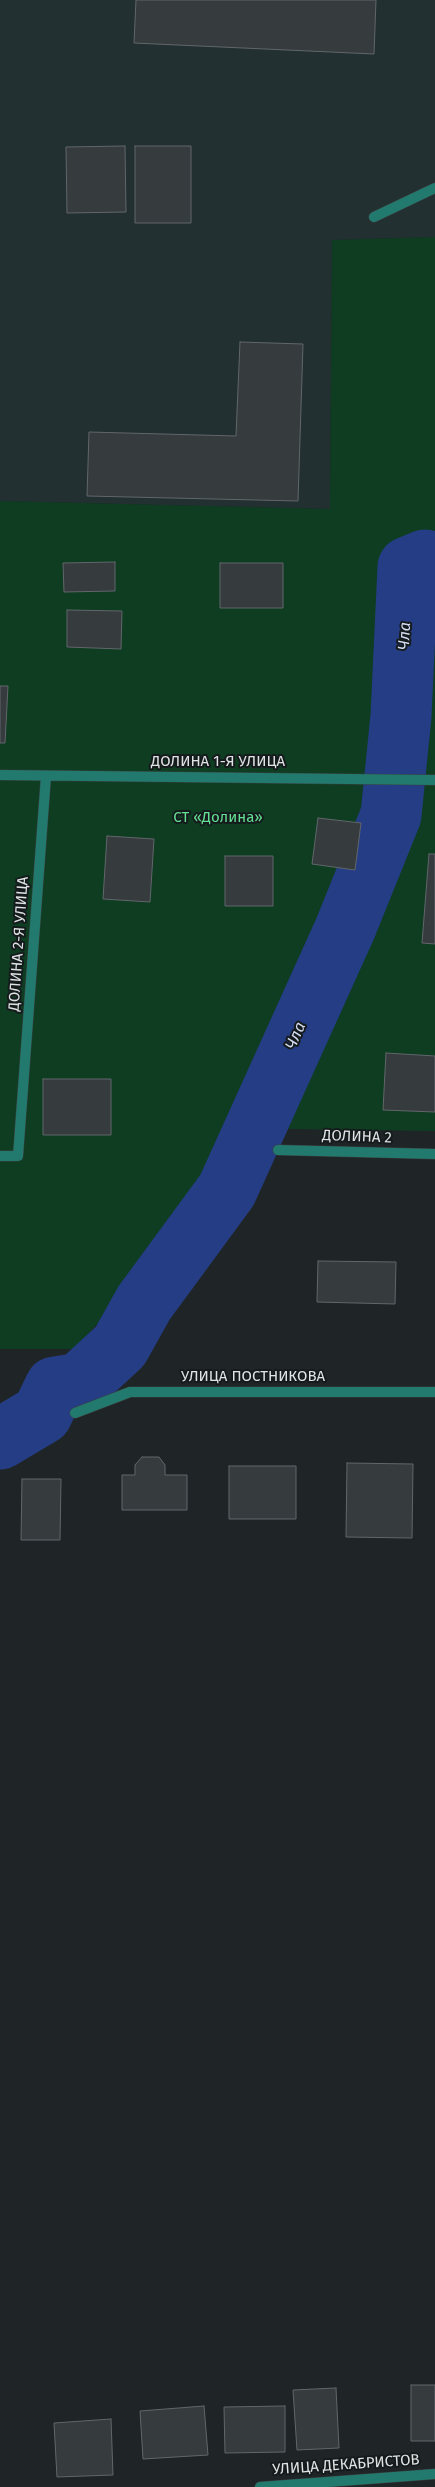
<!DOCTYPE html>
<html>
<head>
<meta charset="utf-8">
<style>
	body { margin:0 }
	canvas { display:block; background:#1f2526 }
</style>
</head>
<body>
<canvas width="435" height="2487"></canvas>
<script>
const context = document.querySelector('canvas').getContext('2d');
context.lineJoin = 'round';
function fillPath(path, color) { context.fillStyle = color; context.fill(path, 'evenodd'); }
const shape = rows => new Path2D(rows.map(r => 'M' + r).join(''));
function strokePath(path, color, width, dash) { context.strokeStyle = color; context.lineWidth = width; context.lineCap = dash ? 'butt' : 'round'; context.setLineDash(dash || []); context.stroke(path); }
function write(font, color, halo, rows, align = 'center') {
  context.font = font + ' "Fira Sans",sans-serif'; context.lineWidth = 4; context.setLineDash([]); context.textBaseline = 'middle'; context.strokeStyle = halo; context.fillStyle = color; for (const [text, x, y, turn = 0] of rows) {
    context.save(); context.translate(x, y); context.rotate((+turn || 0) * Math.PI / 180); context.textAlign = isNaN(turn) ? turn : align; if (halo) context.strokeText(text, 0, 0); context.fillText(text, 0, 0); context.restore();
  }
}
fillPath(shape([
	[0,0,435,0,435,237,332,240,330,509,0,501]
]), '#223032');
fillPath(shape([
	[435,237,435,1131,224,1128,163,1253,74,1349,0,1349,0,501,330,509,332,240]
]), '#0e3d22');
strokePath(shape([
	[0,1439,42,1414,55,1387,80,1383,120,1346,144,1303,227,1190,345,929,391,815,401,716,408,567,425,560,435,562]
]), '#253d85', 61);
const building = shape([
	[136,0,376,0,374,54,134,43,136,0],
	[125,146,126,212,67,213,66,147,125,146],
	[135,146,191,146,191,223,135,223,135,146],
	[240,342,303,344,298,501,87,496,89,432,236,436,240,342],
	[115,562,115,591,64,592,63,563,115,562],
	[220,563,283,563,283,608,220,608,220,563],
	[67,610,122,611,121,649,67,647,67,610],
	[0,686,8,686,5,743,0,743,0,686],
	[318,818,361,823,355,870,312,864,318,818],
	[107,836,154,839,150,902,103,899,107,836],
	[429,854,435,854,435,944,422,943,429,854],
	[225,856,273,856,273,906,225,906,225,856],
	[386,1053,435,1056,435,1112,383,1110,386,1053],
	[43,1079,111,1079,111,1135,43,1135,43,1079],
	[318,1261,396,1262,395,1304,317,1302,318,1261],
	[142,1457,159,1457,165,1465,165,1475,187,1475,187,1510,122,1510,122,1475,135,1475,135,1465,142,1457],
	[347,1463,413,1464,412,1538,346,1537,347,1463],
	[229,1466,296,1466,296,1519,229,1519,229,1466],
	[22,1479,61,1479,60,1540,21,1540,22,1479],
	[411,2385,435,2385,435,2441,411,2441,411,2385],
	[336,2388,339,2448,297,2450,293,2390,336,2388],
	[204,2406,208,2455,143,2459,140,2411,204,2406],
	[285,2406,285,2452,225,2453,224,2407,285,2406],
	[111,2419,113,2475,57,2477,54,2423,111,2419]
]);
fillPath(building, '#363b3e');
strokePath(building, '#61666a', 1);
const service = shape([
	[374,217,435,188]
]);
const minor = shape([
	[0,775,435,780],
	[278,1150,435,1154],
	[0,1156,18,1156,46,776],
	[75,1413,130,1392,435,1392],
	[260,2487,435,2474]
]);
strokePath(service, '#3a4041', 11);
strokePath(minor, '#3a4041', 11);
strokePath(service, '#227a6e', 10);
strokePath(minor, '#227a6e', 10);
write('15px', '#dfe3e4', '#151b1c', [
	["ДОЛИНА 1-Я УЛИЦА",218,762],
	["ДОЛИНА 2-Я УЛИЦА",19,944,-86],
	["ДОЛИНА 2",357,1137,2],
	["УЛИЦА ПОСТНИКОВА",253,1377],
	["УЛИЦА ДЕКАБРИСТОВ",346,2465,-4]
]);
write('15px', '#64e094', '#151b1c', [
	["СТ «Долина»",218,818]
]);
write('italic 16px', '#d3dcf2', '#151b1c', [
	["Чла",405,636,-87],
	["Чла",296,1036,-66]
]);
</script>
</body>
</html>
